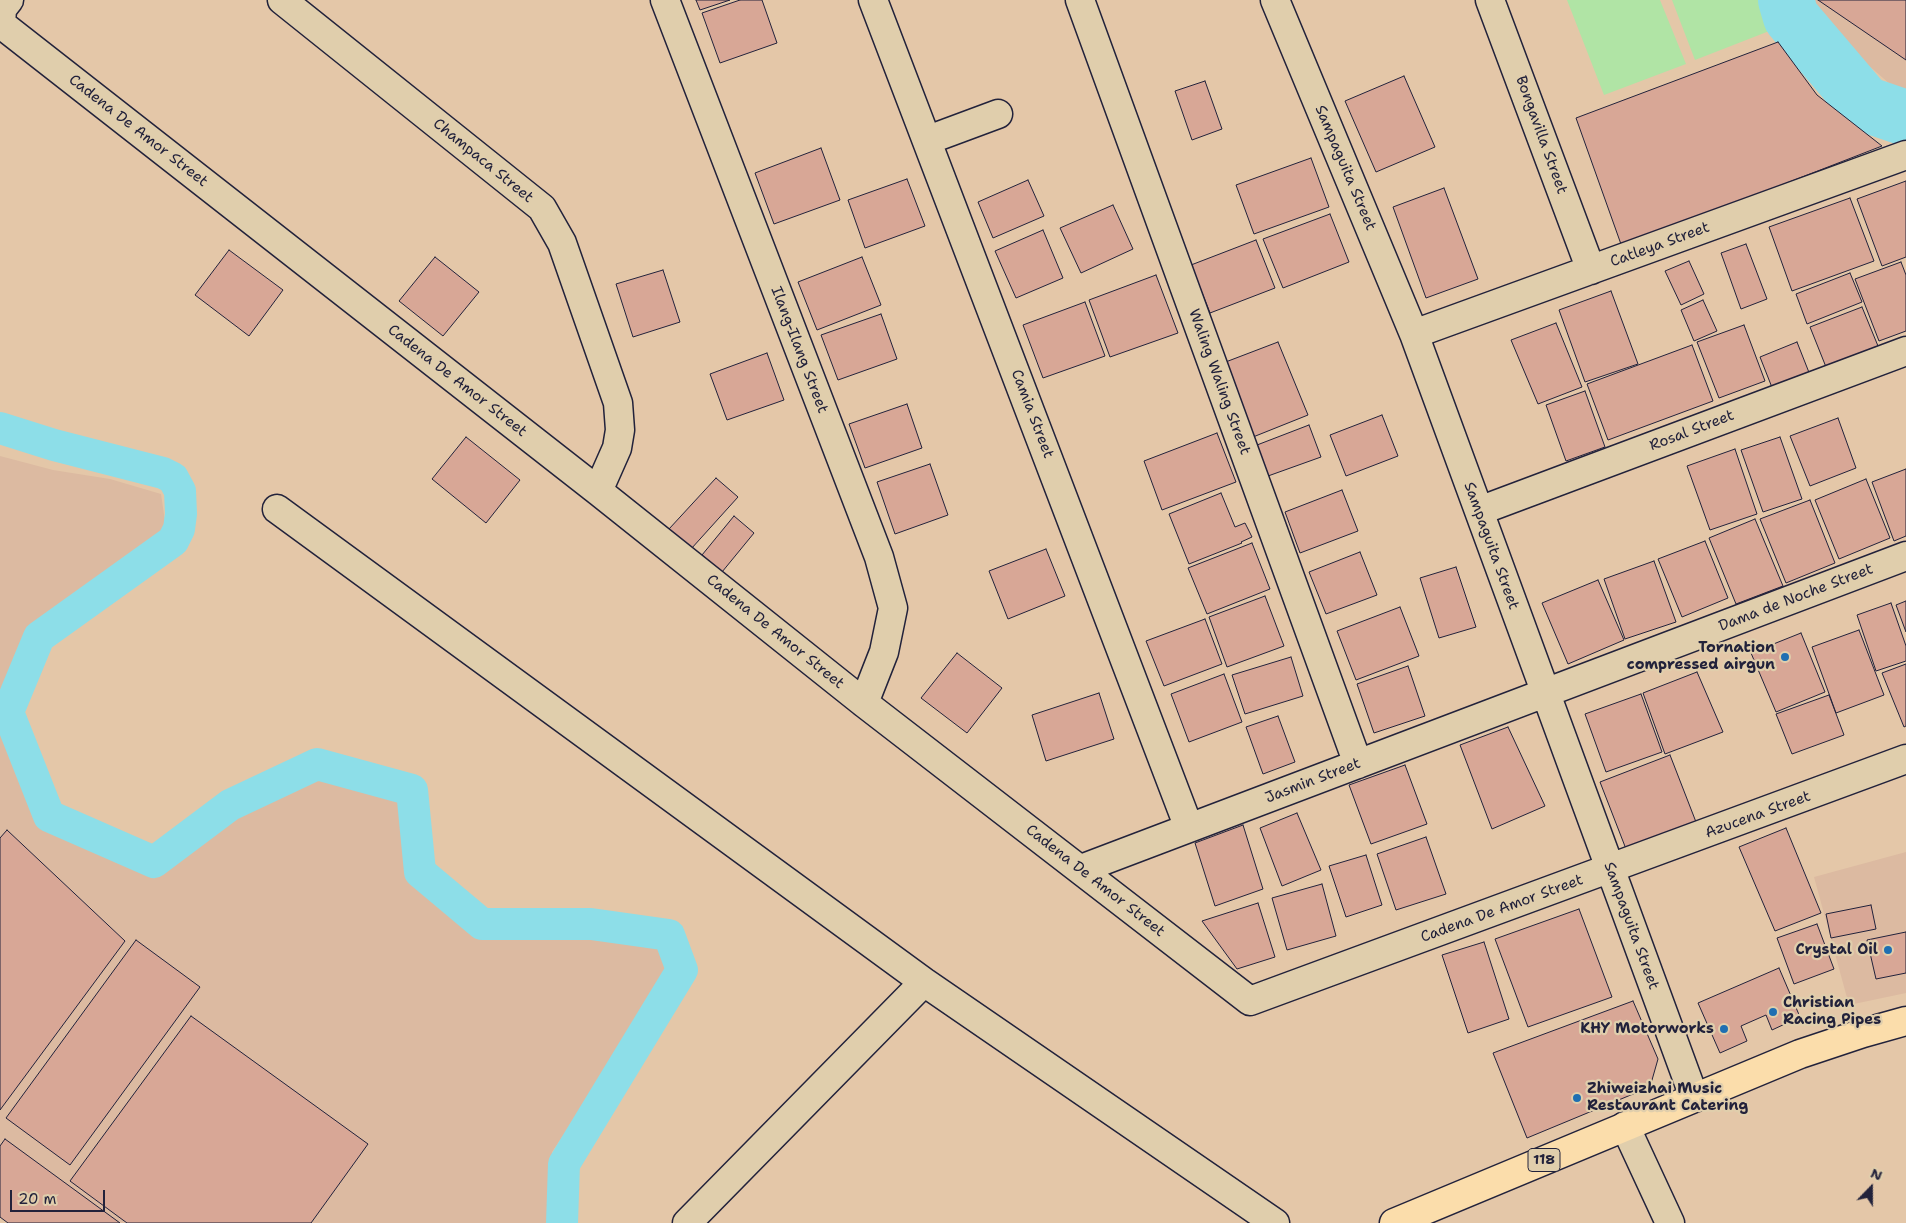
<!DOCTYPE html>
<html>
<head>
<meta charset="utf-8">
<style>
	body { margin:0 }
	#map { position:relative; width:1906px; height:1223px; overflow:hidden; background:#e4c7a8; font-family:"Shantell Sans",sans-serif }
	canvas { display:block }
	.north { position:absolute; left:1846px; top:1163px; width:50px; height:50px; -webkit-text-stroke:4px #e0ceac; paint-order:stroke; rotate:22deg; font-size:14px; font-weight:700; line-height:20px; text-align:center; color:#22223b }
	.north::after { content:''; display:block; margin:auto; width:18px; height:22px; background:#22223b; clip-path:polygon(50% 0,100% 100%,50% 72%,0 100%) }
	.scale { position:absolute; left:10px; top:1190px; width:95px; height:22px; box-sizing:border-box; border:2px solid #22223b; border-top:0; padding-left:6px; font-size:15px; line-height:18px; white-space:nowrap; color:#22223b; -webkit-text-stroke:4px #e0ceac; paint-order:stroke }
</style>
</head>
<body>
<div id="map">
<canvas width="1906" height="1223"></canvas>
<div class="north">N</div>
<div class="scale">20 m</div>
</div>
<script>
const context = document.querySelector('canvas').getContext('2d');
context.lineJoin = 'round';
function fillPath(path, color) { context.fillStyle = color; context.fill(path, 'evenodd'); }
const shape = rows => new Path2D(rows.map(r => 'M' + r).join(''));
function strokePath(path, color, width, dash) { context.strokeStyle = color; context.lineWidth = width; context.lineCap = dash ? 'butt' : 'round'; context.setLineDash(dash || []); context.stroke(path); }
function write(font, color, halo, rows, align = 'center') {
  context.font = font + ' "Shantell Sans",sans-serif'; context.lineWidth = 4.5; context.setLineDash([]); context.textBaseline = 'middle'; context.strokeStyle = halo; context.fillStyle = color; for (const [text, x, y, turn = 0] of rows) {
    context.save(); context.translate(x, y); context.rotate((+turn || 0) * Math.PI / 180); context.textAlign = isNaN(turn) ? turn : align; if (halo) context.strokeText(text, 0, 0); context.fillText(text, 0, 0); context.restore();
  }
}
fillPath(shape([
	[1798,0,1906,0,1906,98,1799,5],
	[0,456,53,470,110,479,161,494,167,535,30,631,1,713,48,825,155,872,236,812,318,772,404,796,413,878,482,930,586,930,662,940,675,969,552,1152,552,1223,12,1223,0,1214],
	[1906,852,1906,993,1849,1005,1814,877]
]), '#dcbaa1');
fillPath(shape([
	[1567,0,1660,0,1686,64,1604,95],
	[1672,0,1766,0,1777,28,1695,60]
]), '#b0e4a5');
strokePath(shape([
	[0,428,54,445,163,473,173,478,180,491,181,514,179,529,173,541,39,637,8,712,49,816,154,862,230,805,317,764,412,790,420,872,482,924,591,924,669,935,682,970,564,1164,562,1223]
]), '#8ddee8', 32);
strokePath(shape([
	[1786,0,1791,17,1865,104,1906,118]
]), '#8ddee8', 56);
const building = shape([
	[696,0,730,0,700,10,696,0],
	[740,0,762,0,777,43,720,63,702,13,740,0],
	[1818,0,1906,0,1906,60,1818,0],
	[1778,42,1817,95,1882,146,1622,247,1576,118,1778,42],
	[1404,76,1435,147,1376,172,1345,101,1404,76],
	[1205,81,1222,129,1192,140,1175,91,1205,81],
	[821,148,840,200,774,224,755,173,821,148],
	[1311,158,1329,207,1254,234,1236,185,1311,158],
	[907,179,925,226,865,248,848,200,907,179],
	[1028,180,1044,216,993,238,978,202,1028,180],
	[1906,181,1906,257,1882,266,1857,199,1906,181],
	[1444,188,1478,279,1426,298,1393,207,1444,188],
	[1850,198,1874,261,1792,291,1769,227,1850,198],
	[1113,205,1133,249,1081,273,1060,228,1113,205],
	[1330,214,1349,262,1283,288,1263,239,1330,214],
	[1043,230,1063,278,1016,298,995,251,1043,230],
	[1256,240,1275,288,1210,313,1191,265,1256,240],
	[1746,244,1767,299,1741,309,1721,253,1746,244],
	[229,250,283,290,249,336,195,295,229,250],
	[435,257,479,292,443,336,399,301,435,257],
	[862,257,881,305,817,330,798,282,862,257],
	[1689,261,1704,294,1681,305,1665,271,1689,261],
	[1901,262,1906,275,1906,331,1879,341,1855,279,1901,262],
	[663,270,680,322,633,337,616,284,663,270],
	[1850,273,1862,302,1807,324,1796,294,1850,273],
	[1156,275,1178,333,1110,357,1089,300,1156,275],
	[1611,291,1638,364,1585,382,1559,310,1611,291],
	[1703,300,1717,331,1694,341,1681,310,1703,300],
	[1085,302,1105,356,1043,378,1023,325,1085,302],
	[1862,307,1878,346,1826,367,1810,327,1862,307],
	[881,314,897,359,838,380,821,335,881,314],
	[1556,323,1582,387,1538,404,1511,340,1556,323],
	[1744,325,1765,381,1719,398,1697,342,1744,325],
	[1278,342,1308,415,1253,437,1223,363,1278,342],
	[1797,342,1810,375,1773,390,1760,357,1797,342],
	[1692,345,1713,401,1608,440,1587,384,1692,345],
	[767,353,784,400,727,420,710,374,767,353],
	[1585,391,1605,447,1566,461,1546,405,1585,391],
	[907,404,922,448,865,468,849,424,907,404],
	[1382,415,1398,456,1346,476,1330,435,1382,415],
	[1838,418,1856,468,1810,486,1790,436,1838,418],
	[1309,425,1321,457,1268,476,1257,445,1309,425],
	[1217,433,1236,482,1162,510,1144,461,1217,433],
	[466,437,520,480,486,523,432,479,466,437],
	[1780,437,1802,499,1763,512,1741,450,1780,437],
	[1735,449,1757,514,1710,530,1687,466,1735,449],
	[930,464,948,515,895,534,877,482,930,464],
	[1906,469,1906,536,1894,541,1872,482,1906,469],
	[716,478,738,497,691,549,669,529,716,478],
	[1866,479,1890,538,1839,559,1815,500,1866,479],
	[1342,490,1358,531,1300,553,1285,512,1342,490],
	[1221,493,1235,527,1245,523,1252,537,1241,542,1242,543,1189,564,1169,514,1221,493],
	[1810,500,1835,563,1786,583,1760,519,1810,500],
	[734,516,754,533,722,572,702,555,734,516],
	[1755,519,1783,586,1736,604,1709,538,1755,519],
	[1705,541,1728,598,1682,617,1658,559,1705,541],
	[1252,543,1270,589,1207,614,1188,568,1252,543],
	[1046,549,1065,596,1008,619,989,571,1046,549],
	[1360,552,1377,595,1326,614,1309,572,1360,552],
	[1654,561,1676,622,1625,639,1604,579,1654,561],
	[1456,567,1476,627,1439,638,1420,578,1456,567],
	[1598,580,1624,640,1568,664,1542,603,1598,580],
	[1265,596,1284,646,1227,667,1209,617,1265,596],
	[1906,601,1906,632,1896,605,1906,601],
	[1891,603,1906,646,1906,661,1876,671,1857,615,1891,603],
	[1400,607,1419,656,1356,680,1337,631,1400,607],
	[1205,619,1222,664,1164,686,1146,641,1205,619],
	[1859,630,1884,695,1836,713,1812,647,1859,630],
	[1801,633,1825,692,1776,712,1751,653,1801,633],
	[957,653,1002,688,967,733,921,698,957,653],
	[1291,657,1303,696,1245,714,1232,675,1291,657],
	[1906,664,1906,726,1904,727,1882,673,1906,664],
	[1408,666,1425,716,1374,733,1357,684,1408,666],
	[1697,672,1723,732,1665,754,1643,693,1697,672],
	[1224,674,1242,722,1189,742,1171,694,1224,674],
	[1099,693,1114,739,1046,761,1032,715,1099,693],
	[1641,694,1662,752,1606,772,1585,714,1641,694],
	[1829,695,1844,735,1792,754,1776,714,1829,695],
	[1278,716,1295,762,1263,774,1246,727,1278,716],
	[1508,727,1545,806,1492,829,1460,745,1508,727],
	[1670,755,1696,822,1626,849,1600,782,1670,755],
	[1405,765,1427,824,1371,844,1349,785,1405,765],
	[1297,813,1321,870,1282,886,1260,828,1297,813],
	[1243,825,1263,889,1215,906,1195,843,1243,825],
	[1786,828,1821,913,1775,931,1739,847,1786,828],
	[7,830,125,941,0,1110,0,838,7,830],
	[1426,837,1446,894,1396,910,1377,854,1426,837],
	[1366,855,1382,905,1346,917,1329,866,1366,855],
	[1322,884,1336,936,1287,950,1272,898,1322,884],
	[1258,903,1275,957,1237,969,1202,921,1258,903],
	[1871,905,1876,929,1831,938,1826,914,1871,905],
	[1579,909,1612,997,1528,1027,1495,939,1579,909],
	[1817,924,1834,969,1794,984,1777,938,1817,924],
	[1906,932,1906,973,1876,979,1867,940,1906,932],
	[136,940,200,987,70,1165,6,1118,136,940],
	[1484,942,1509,1019,1468,1033,1442,955,1484,942],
	[1779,968,1800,1017,1772,1030,1766,1015,1741,1026,1747,1041,1720,1053,1698,1003,1779,968],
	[1633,1001,1658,1059,1650,1087,1527,1138,1493,1053,1633,1001],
	[191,1016,368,1144,311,1223,127,1223,70,1181,191,1016],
	[5,1139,120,1223,8,1223,0,1217,0,1146,5,1139]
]);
fillPath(building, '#d8a796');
strokePath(building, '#22223b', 1);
const minor = shape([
	[9,0,2,9,1,24,598,491,864,703,1250,1001,1906,759],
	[282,0,542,208,562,243,618,403,620,430,617,448,598,491],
	[665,0,879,557,893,608,884,652,864,703],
	[873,0,1189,828],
	[1080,0,1358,764],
	[1275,0,1414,334,1694,1097],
	[1490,0,1591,270],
	[928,140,998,114],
	[1414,334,1906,155],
	[277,509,924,982,1275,1223],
	[1479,511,1906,351],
	[1081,869,1906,556],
	[1625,1126,1670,1223],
	[687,1223,924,982]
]);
const major = shape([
	[1394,1223,1800,1054,1863,1033,1906,1021]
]);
strokePath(minor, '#22223b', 31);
strokePath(major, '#22223b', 31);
strokePath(minor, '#e0ceac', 28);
strokePath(major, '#fbddab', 28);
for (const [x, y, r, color] of [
	[1785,657,5,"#1f6fb2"],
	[1888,950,5,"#1f6fb2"],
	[1773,1012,5,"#1f6fb2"],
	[1724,1029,5,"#1f6fb2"],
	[1577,1098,5,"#1f6fb2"]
]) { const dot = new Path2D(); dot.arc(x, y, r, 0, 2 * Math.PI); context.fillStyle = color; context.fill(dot); strokePath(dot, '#e0ceac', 2); }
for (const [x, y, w] of [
	[1544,1160,32]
]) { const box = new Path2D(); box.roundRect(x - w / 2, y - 11.5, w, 23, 4); context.fillStyle = '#e0ceac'; context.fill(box); strokePath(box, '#22223b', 1); }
write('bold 14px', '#22223b', null, [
	["118",1544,1160]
]);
write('15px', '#22223b', '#e0ceac', [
	["Cadena De Amor Street",138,131,38],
	["Bongavilla Street",1541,135,70],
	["Champaca Street",483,161,39],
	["Sampaguita Street",1345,168,67],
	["Catleya Street",1660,245,-20],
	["Ilang-Ilang Street",799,350,69],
	["Cadena De Amor Street",457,381,38],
	["Waling Waling Street",1219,382,70],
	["Camia Street",1032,414,69],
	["Rosal Street",1692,431,-21],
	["Sampaguita Street",1491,546,70],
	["Dama de Noche Street",1796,598,-21],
	["Cadena De Amor Street",775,632,39],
	["Jasmin Street",1313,781,-21],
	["Azucena Street",1758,815,-20],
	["Cadena De Amor Street",1095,881,38],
	["Cadena De Amor Street",1502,909,-20],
	["Sampaguita Street",1631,926,70]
]);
write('bold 15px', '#22223b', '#e0ceac', [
	["Tornation",1775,648],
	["compressed airgun",1775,665],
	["Crystal Oil",1878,950],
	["Christian",1783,1003,"left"],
	["Racing Pipes",1783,1020,"left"],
	["KHY Motorworks",1714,1029],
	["Zhiweizhai Music",1587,1089,"left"],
	["Restaurant Catering",1587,1106,"left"]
], 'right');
</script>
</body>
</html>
